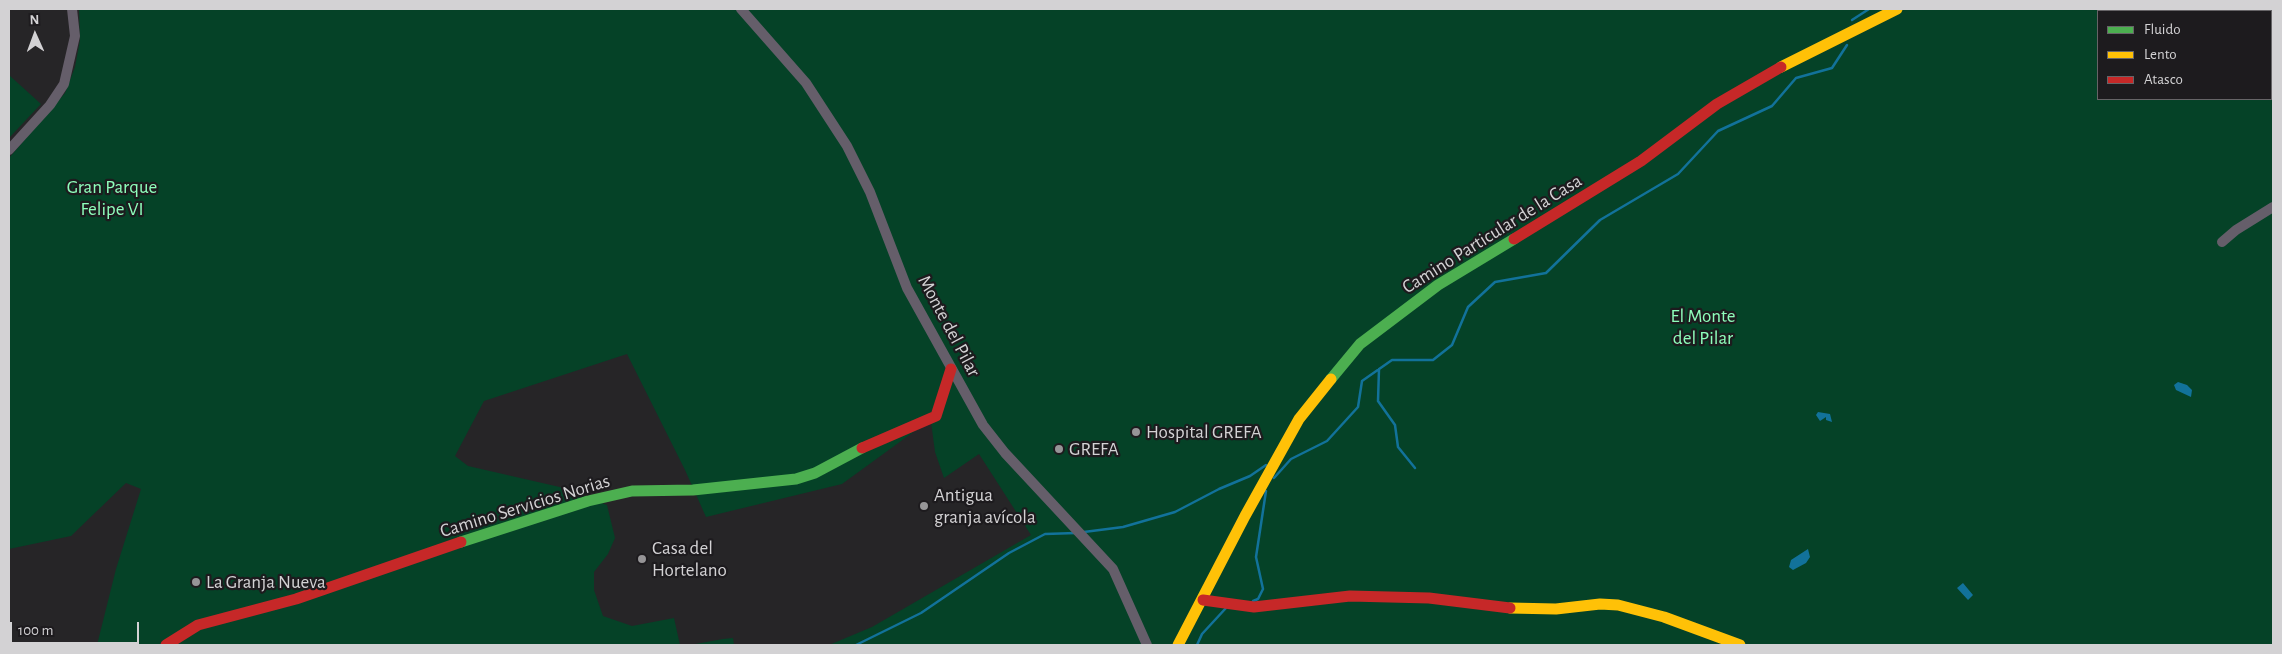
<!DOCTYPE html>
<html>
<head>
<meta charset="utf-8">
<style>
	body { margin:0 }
	#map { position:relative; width:2282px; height:654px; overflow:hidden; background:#262527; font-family:"Alegreya Sans",sans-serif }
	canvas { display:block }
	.frame { position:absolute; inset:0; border:10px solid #d3d2d4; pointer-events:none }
	.legend { position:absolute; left:2097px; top:10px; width:175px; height:90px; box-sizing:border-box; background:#1d1b1e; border:1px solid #666467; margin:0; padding:6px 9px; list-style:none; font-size:15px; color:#d3d2d4 }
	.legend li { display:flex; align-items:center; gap:10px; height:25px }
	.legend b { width:25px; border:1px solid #666467 }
	.north { position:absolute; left:10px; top:10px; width:50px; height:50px; -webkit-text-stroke:4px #1d1b1e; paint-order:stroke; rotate:358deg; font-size:14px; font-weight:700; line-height:20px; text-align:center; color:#d3d2d4 }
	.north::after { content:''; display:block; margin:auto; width:18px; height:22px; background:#d3d2d4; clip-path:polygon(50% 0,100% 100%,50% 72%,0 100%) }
	.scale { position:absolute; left:10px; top:622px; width:129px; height:22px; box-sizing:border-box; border:2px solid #d3d2d4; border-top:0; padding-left:6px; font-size:15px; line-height:18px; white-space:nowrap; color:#d3d2d4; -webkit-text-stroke:4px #1d1b1e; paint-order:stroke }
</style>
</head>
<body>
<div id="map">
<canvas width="2282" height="654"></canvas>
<div class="frame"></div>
<ul class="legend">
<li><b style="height:6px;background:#4caf50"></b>Fluido</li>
<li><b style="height:6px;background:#ffc107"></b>Lento</li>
<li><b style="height:6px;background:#c62828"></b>Atasco</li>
</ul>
<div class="north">N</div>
<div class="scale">100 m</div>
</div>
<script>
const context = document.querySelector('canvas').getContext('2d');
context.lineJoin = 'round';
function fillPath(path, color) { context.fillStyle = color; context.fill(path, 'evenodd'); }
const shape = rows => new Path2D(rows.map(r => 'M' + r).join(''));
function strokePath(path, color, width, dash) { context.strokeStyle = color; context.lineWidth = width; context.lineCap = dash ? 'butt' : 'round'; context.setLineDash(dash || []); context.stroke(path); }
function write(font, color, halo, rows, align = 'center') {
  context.font = font + ' "Alegreya Sans",sans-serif'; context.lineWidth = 4.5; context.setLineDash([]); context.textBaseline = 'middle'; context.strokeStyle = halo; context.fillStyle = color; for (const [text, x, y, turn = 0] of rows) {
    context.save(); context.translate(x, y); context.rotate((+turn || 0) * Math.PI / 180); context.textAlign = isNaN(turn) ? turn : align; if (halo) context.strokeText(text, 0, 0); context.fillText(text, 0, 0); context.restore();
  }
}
fillPath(shape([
	[79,9,2273,9,2273,645,829,645,872,627,1031,535,979,454,944,478,935,452,931,422,919,428,842,484,706,517,685,470,627,354,484,401,455,456,468,466,564,488,607,505,615,538,608,554,594,572,594,590,603,616,632,626,674,618,680,645,97,645,116,569,141,489,126,483,71,536,9,549,9,158,65,93,75,67,80,40],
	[2098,11,2271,11,2271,99,2098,99],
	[9,75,41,104,9,138],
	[733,638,734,645,690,645,723,639]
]), '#054227');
fillPath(shape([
	[2178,382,2187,385,2192,390,2191,397,2176,390,2174,385],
	[1818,412,1830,414,1832,422,1826,420,1826,417,1820,421,1816,415],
	[1808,549,1810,557,1806,563,1793,570,1789,567,1791,560],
	[1963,583,1973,595,1968,600,1957,588]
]), '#12729a');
strokePath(shape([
	[1852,20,1869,9],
	[1379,369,1378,401,1395,425,1398,447,1415,468],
	[1274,478,1291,459,1327,441,1358,407,1362,381,1392,360,1433,360,1452,345,1468,307,1495,282,1546,273,1600,220,1678,174,1718,131,1772,106,1796,78,1832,68,1847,45],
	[1084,532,1123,527,1175,512,1219,489,1250,476,1266,465],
	[1253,601,1258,599,1263,589,1256,557,1266,491],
	[856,645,921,613,1009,553,1045,534,1076,533],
	[1197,645,1202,634,1226,608]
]), '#12729a', 2.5);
strokePath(shape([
	[741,9,806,83,847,146,870,192,907,288,983,425,1005,453,1113,569,1147,645],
	[2109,9,2119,11],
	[2271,51,2273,52],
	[9,150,50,105,64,84,75,36,72,9],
	[2222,242,2236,230,2273,207]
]), '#655e6a', 10);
strokePath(shape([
	[1331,379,1360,344,1438,285,1514,239],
	[461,542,588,501,632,491,693,490,796,479,815,473,862,448]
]), '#4caf50', 11);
strokePath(shape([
	[1781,67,1897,9],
	[1510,608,1556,609,1600,604,1618,605,1664,617,1740,645],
	[1178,645,1245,516,1299,419,1331,379]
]), '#ffc107', 11);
strokePath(shape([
	[1514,239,1641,161,1717,104,1781,67],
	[862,448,936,416,951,369],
	[1203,600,1254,607,1350,596,1429,598,1510,608],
	[166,645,198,625,296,599,461,542]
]), '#c62828', 11);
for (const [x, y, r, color] of [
	[1136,432,5,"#969597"],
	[1059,449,5,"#969597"],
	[924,506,5,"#969597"],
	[642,559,5,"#969597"],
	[196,582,5,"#969597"]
]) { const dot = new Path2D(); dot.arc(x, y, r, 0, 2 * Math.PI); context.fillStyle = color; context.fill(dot); strokePath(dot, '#1d1b1e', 2); }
write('19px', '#8efebb', '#1d1b1e', [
	["Gran Parque",112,187],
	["Felipe VI",112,209],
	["El Monte",1703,316],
	["del Pilar",1703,338]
]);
write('19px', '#d3d2d4', '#1d1b1e', [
	["Camino Particular de la Casa",1492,234,-32],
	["Monte del Pilar",949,326,62],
	["Camino Servicios Norias",525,506,-17]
]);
write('19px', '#d3d2d4', '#1d1b1e', [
	["Hospital GREFA",1146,432],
	["GREFA",1069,449],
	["Antigua",934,495],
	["granja avícola",934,517],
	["Casa del",652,548],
	["Hortelano",652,570],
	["La Granja Nueva",206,582]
], 'left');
</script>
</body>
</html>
